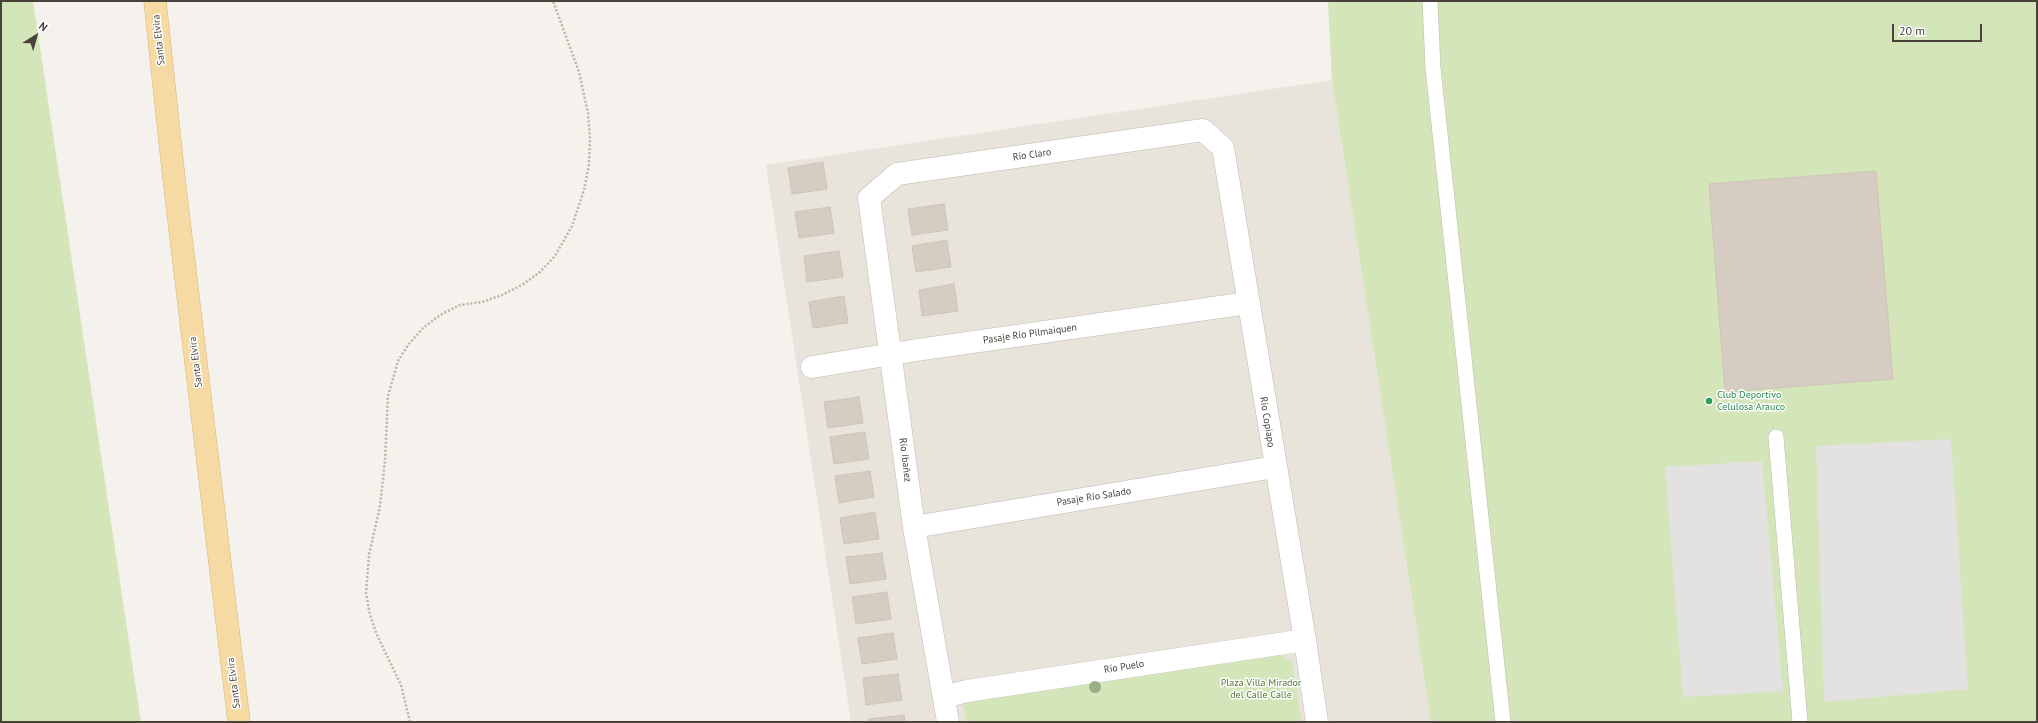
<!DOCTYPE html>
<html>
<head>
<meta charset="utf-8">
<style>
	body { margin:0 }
	#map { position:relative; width:2038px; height:723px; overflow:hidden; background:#f5f1ec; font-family:"PT Sans",sans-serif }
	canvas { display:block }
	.frame { position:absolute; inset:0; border:2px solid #48423a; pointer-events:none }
	.north { position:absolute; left:16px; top:16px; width:40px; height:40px; -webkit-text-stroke:3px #fff; paint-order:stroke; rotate:37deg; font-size:11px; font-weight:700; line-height:16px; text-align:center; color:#48423a }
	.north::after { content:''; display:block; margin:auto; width:14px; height:18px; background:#48423a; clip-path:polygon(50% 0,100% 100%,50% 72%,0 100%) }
	.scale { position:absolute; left:1892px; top:24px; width:90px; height:18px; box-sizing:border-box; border:2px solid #48423a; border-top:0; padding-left:5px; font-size:12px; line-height:14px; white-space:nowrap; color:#48423a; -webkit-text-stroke:3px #fff; paint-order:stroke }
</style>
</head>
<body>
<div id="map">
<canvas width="2038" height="723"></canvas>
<div class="frame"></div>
<div class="north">N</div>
<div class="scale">20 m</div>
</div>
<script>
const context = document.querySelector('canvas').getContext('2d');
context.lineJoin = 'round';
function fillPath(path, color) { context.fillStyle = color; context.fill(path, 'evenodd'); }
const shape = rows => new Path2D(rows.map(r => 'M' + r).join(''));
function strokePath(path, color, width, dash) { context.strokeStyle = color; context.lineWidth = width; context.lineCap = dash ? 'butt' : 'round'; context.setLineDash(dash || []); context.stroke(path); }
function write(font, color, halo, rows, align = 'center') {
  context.font = font + ' "PT Sans",sans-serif'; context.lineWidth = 3; context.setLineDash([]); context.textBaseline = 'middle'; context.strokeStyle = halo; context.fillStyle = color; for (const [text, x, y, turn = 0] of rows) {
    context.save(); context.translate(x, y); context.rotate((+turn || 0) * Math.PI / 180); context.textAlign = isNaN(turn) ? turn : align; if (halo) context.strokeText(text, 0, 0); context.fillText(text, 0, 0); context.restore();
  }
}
fillPath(shape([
	[1332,80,1431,722,851,722,766,165]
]), '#e8e3db');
fillPath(shape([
	[1,1,33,1,141,722,1,722],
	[1328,1,2037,1,2037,722,1431,722,1332,80],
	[1274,652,1292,661,1302,722,966,722,962,701]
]), '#d3e5b9');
fillPath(shape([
	[1951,439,1968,689,1824,702,1816,446],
	[1762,461,1783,691,1683,697,1665,467]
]), '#e4e2e0');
const building = shape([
	[823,162,827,189,792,194,788,168,823,162],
	[1876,171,1893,379,1725,392,1709,184,1876,171],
	[944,204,948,230,912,235,908,209,944,204],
	[830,207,834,233,799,238,795,212,830,207],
	[947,240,951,267,916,272,912,246,947,240],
	[839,251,843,277,807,282,804,256,839,251],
	[954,284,958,311,922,316,919,290,954,284],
	[844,296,848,323,813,328,809,302,844,296],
	[859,397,863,423,828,428,824,402,859,397],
	[865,432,869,459,834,464,830,437,865,432],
	[870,471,874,497,839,503,835,476,870,471],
	[875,512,879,539,844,544,840,518,875,512],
	[882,553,886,579,850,584,846,557,882,553],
	[887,592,891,619,856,624,852,597,887,592],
	[893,633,897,659,862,664,858,638,893,633],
	[898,674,902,700,866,705,863,678,898,674],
	[904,715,905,722,869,722,869,719,904,715]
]);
fillPath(building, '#d5cdc2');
strokePath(building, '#d0c4b6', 1);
const service = shape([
	[1430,1,1433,68,1503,722],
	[1776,437,1800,722]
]);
const minor = shape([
	[812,367,917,350,1248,303],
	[914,527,1275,467],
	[944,697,967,691,1305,640],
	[948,722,914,527,869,198,897,174,1203,130,1223,148,1305,640,1317,722]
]);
const primary = shape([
	[155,1,174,179,239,722]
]);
strokePath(service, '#bfb9af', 16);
strokePath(minor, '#bfb9af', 23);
strokePath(primary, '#dab674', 23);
strokePath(shape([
	[410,722,401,685,377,635,370,615,366,593,369,555,380,506,385,461,388,396,398,361,408,345,423,328,440,315,460,305,482,302,502,295,522,285,540,272,555,256,572,226,584,190,589,164,590,139,588,113,579,72,553,1]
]), '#c0b3a2', 2.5, [2, 2]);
strokePath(service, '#fff', 15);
strokePath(minor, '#fff', 22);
strokePath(primary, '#f6daa4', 22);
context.fillStyle = '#9aad85';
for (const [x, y] of [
	[1095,687]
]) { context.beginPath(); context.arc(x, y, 6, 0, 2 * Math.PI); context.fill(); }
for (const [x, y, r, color] of [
	[1709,401,4,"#2e9e5b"]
]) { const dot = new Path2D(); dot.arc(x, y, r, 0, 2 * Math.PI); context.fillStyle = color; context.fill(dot); strokePath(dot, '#fff', 1.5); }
write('10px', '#48423a', '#fff', [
	["Santa Elvira",159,40,-96],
	["Río Claro",1032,155,-8],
	["Pasaje Río Pilmaiquen",1030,334,-8],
	["Santa Elvira",196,362,-97],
	["Río Copiapo",1267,422,81],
	["Río Ibañez",905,460,83],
	["Pasaje Río Salado",1094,497,-9],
	["Río Puelo",1124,667,-9],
	["Santa Elvira",234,683,-97]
]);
write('10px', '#27864d', '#fff', [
	["Club Deportivo",1717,395],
	["Celulosa Arauco",1717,407]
], 'left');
write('10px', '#4f7631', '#fff', [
	["Plaza Villa Mirador",1261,683],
	["del Calle Calle",1261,695]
]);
</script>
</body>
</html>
